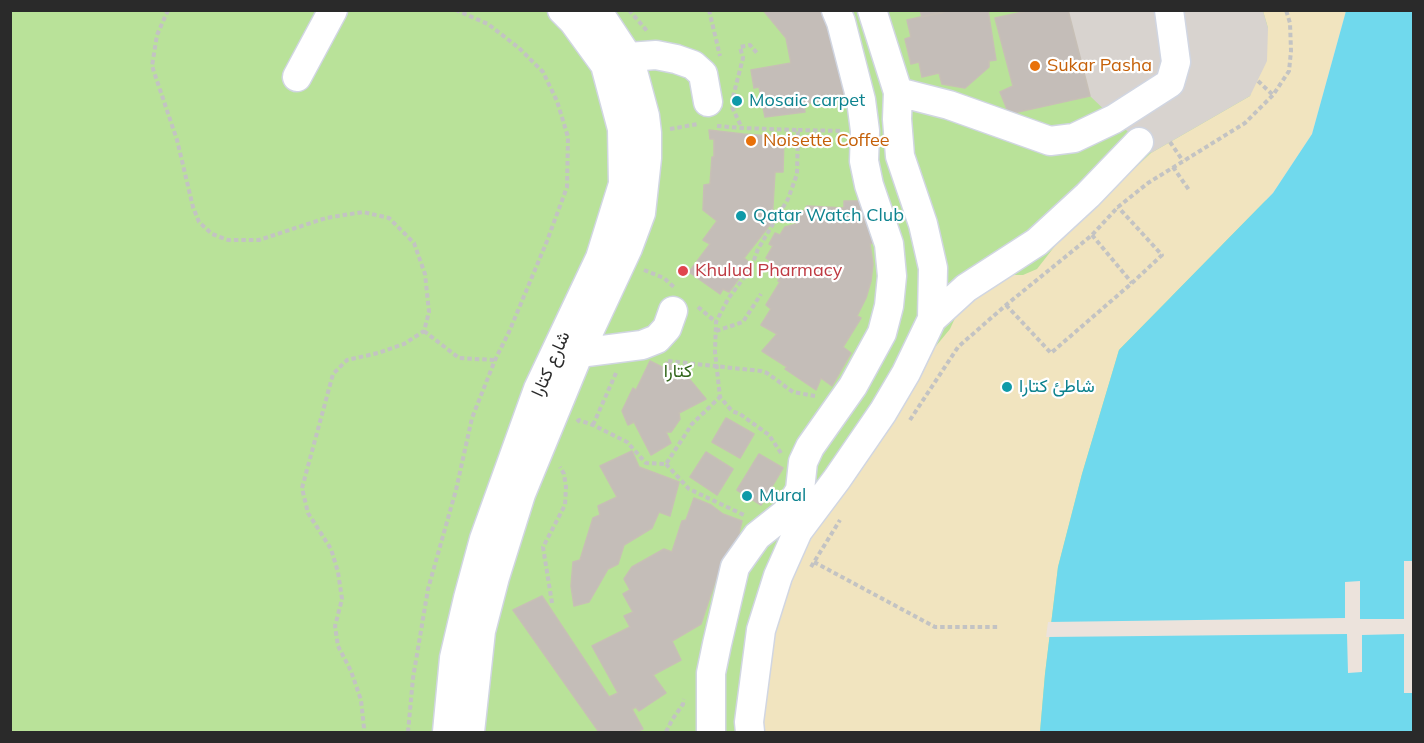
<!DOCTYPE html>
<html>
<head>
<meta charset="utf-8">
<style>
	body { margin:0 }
	#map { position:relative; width:1424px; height:743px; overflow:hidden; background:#ece3dc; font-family:Mulish,sans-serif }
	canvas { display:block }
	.frame { position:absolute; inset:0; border:12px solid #2a2a2a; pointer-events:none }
</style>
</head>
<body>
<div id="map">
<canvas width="1424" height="743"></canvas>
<div class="frame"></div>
</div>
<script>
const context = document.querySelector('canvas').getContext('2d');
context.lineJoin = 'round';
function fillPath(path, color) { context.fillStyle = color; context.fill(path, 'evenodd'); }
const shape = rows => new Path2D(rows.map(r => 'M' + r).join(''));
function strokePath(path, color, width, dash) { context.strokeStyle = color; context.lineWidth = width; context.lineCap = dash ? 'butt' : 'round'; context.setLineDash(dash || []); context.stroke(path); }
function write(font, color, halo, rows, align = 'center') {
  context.font = font + ' Mulish,Vazirmatn,sans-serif'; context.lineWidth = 4.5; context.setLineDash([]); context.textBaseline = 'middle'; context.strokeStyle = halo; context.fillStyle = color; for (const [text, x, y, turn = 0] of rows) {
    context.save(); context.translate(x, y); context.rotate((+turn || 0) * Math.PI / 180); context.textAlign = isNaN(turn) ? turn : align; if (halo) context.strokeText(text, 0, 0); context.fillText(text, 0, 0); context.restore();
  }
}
fillPath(shape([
	[10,11,1346,11,1040,732,11,732]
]), '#b9e299');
fillPath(shape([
	[1263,11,1346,11,1312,134,1273,193,1119,350,1082,474,1058,567,1045,674,1040,732,759,732,765,648,800,550,928,349,936,346,950,329,961,305,1009,275,1023,275,1037,269,1065,233,1151,153,1250,96,1268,28]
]), '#f1e4bf');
fillPath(shape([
	[1068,11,1263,11,1268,28,1267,61,1250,96,1151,153,1114,119,1090,96]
]), '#d8d3cf');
fillPath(shape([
	[1346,11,1413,11,1413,732,1040,732,1045,674,1058,567,1082,474,1119,350,1273,193,1312,134]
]), '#70d9ed');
fillPath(shape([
	[1404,561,1413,561,1413,693,1404,693,1404,634,1362,635,1362,672,1348,673,1347,634,1046,637,1048,622,1345,618,1345,582,1360,581,1360,619,1404,619]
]), '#ece3dc');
const building = shape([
	[763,10,832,10,846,96,804,104,805,112,765,117,759,87,754,88,751,70,791,63,786,38,763,10],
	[920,10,942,10,942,13,922,17,920,10],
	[952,10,988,10,996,60,989,61,989,67,965,88,942,84,939,73,922,77,919,62,911,64,905,39,911,37,907,20,952,10],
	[1032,10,1068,10,1090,96,1009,114,1000,92,1013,86,995,18,1032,10],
	[709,130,743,134,784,137,783,172,775,172,772,222,744,258,750,263,729,292,723,289,720,294,689,272,710,244,703,240,717,221,703,210,704,185,710,184,712,157,714,157,714,139,710,139,709,130],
	[844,201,863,201,880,240,870,244,873,264,871,281,866,298,857,316,861,318,843,347,851,353,832,386,821,378,816,390,785,369,787,367,762,351,777,334,761,325,771,309,766,305,780,282,778,281,784,270,766,258,773,246,769,244,775,233,780,235,785,227,796,224,807,206,844,208,844,201],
	[650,361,664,368,666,362,676,368,686,375,706,399,679,413,680,419,671,432,666,432,671,443,651,455,634,422,628,425,622,411,633,388,636,390,650,361],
	[726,418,754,434,740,458,712,442,726,418],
	[632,451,639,467,679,482,670,516,659,512,652,528,624,545,618,564,608,569,589,602,574,606,571,586,573,562,580,560,593,518,600,515,598,506,617,497,600,466,632,451],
	[706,452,733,469,717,495,690,477,706,452],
	[759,454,783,468,761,505,737,490,759,454],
	[694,498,711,505,723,514,742,521,739,533,741,534,727,571,719,570,701,624,672,641,681,660,653,675,666,693,639,711,636,707,632,709,643,729,635,732,599,732,513,610,542,596,609,697,618,693,592,646,630,627,624,616,633,612,623,594,630,590,624,579,632,567,664,549,672,552,682,521,686,520,694,498]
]);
fillPath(building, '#c4bdb8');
strokePath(building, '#c7bfb6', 1.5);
const minor = shape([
	[872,10,898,92,897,119,900,156,923,224,933,268,932,319],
	[612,62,628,57,656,55,676,59,693,65,703,74,708,102],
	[297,77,333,10],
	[898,92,949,105,1050,141,1074,138,1114,119,1170,83,1176,62,1169,10],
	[579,353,642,345,657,339,667,328,673,311],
	[447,732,454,658,468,598,484,539,538,389,600,258,623,184,622,129,605,65,573,21,562,10],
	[470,732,481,631,495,577,521,494,579,353,628,248,641,213,647,158,647,133,645,116,631,64,628,57,597,10],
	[711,732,711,673,717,644,735,567,757,536,786,513,800,490,803,462,810,447,853,386,882,333,889,306,892,276,889,244,869,185,864,161,865,131,861,100,841,22,836,10],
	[750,732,749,722,761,630,778,576,798,531,837,479,883,412,906,373,932,319,966,288,1037,242,1088,195,1139,142]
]);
strokePath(minor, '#d1d6e2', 31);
strokePath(shape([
	[168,10,157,35,152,66,177,140,193,207,199,222,212,234,228,240,259,240,326,218,363,212,389,218,414,243,425,274,429,312,424,331,404,344,378,353,347,360,333,374,302,488,308,513,331,549,338,572,342,599,335,626,338,646,351,671,361,700,364,728,363,732],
	[629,10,648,32],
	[709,10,720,56],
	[1258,81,1273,95],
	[733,97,743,58,740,47,750,45,757,53],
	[732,107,742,128],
	[717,126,742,128,798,130,797,174,788,199,758,249,751,268,728,299,716,322,715,352,720,397,732,411,740,414,769,435,781,453],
	[670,129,698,124],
	[798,130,842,131],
	[1170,142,1183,161],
	[1173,167,1189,190],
	[1092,235,1132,283],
	[644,270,664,278,674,287],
	[1006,305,1051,353,1132,283,1162,255,1118,207],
	[698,307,716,322],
	[424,331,459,358,494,360],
	[716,331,743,322,761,294],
	[668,361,761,371,767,373,793,392,815,396],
	[910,420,958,347,1006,305,1075,249,1092,235,1118,207,1148,183,1245,123,1273,95,1289,71,1291,51,1290,23,1286,10],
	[577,422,579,420,593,425,627,442,646,463,666,464,692,424,720,397],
	[593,425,616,373],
	[666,464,689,489,744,515],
	[814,562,935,627,998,627],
	[811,567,840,520],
	[552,603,543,547,565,505,566,487,564,474,560,467],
	[408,732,413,678,428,589,456,490,472,418,495,360,509,332,547,241,567,187,568,137,557,101,543,72,519,48,488,24,456,10],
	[666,732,672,720,683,704,684,699]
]), '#c3c3c3', 4, [4.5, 3]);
strokePath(minor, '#fff', 28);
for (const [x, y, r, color] of [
	[1035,66,6,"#e8710a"],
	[737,101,6,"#0f9aa8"],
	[751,141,6,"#e8710a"],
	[741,216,6,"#0f9aa8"],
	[683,271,6,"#e0444e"],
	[1007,387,6,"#0f9aa8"],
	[747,496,6,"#0f9aa8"]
]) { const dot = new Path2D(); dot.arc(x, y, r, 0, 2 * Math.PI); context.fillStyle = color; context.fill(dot); strokePath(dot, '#fff', 2); }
write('18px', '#c56008', '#fff', [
	["Sukar Pasha",1047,66],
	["Noisette Coffee",763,141]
], 'left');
write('18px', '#0d838f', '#fff', [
	["Mosaic carpet",749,101],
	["Qatar Watch Club",753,216],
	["شاطئ كتارا",1019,387],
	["Mural",759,496]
], 'left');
write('18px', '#be3a42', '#fff', [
	["Khulud Pharmacy",695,271]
], 'left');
write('18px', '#2a2a2a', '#fff', [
	["شارع كتارا",551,364,-66]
]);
write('18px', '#32661b', '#fff', [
	["كتارا",678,372]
]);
</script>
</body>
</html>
